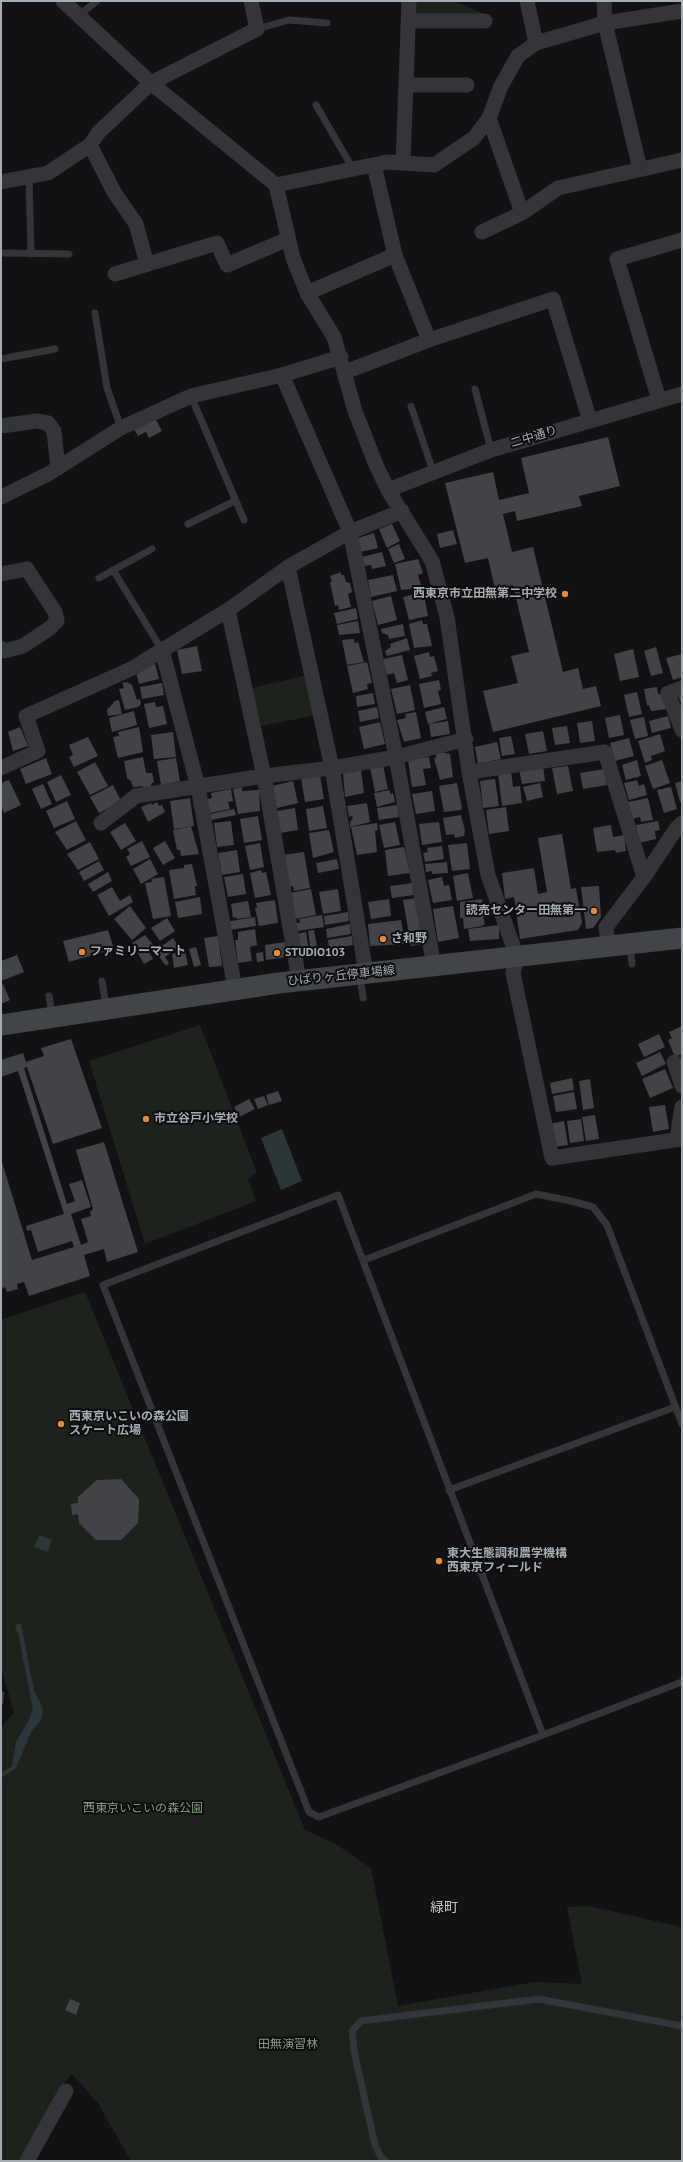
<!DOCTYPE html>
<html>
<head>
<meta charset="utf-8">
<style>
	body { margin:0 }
	#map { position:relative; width:683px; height:2162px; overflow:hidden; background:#121214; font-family:"PT Sans",sans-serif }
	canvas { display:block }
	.frame { position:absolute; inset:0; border:2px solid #a4acb4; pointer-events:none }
</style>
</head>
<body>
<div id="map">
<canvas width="683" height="2162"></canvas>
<div class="frame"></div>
</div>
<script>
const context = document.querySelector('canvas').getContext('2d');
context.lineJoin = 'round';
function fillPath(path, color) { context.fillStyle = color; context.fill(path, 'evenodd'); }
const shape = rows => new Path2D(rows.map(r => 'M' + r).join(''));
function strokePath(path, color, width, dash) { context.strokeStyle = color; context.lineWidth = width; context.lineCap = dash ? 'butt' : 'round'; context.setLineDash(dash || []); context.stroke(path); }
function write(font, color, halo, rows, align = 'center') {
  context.font = font + ' "PT Sans","Noto Sans JP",sans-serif'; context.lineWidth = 4; context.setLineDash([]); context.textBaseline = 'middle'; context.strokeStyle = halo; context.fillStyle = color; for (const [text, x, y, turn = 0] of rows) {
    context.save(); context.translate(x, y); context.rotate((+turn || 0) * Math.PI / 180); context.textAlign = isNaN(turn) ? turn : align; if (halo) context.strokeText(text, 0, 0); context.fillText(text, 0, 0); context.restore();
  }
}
fillPath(shape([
	[413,1,454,1,496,19,412,18],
	[308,675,317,715,256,727,248,689],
	[200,1025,257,1173,248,1179,256,1201,145,1244,89,1061],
	[85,1292,305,1830,334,1843,371,1868,398,2006,534,1982,582,1984,567,1907,588,1906,682,1927,682,2161,131,2161,98,2103,72,2074,61,2087,21,2161,1,2161,1,1728,14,1712,1,1669,1,1320]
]), '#1d231c');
fillPath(shape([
	[282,1129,302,1181,281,1190,261,1138],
	[39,1535,52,1540,48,1552,34,1547],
	[17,1624,21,1624,34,1690,43,1709,41,1720,31,1732,16,1768,1,1778,1,1773,12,1766,16,1742,28,1722,33,1709,18,1633,15,1628]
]), '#2b3639');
fillPath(shape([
	[155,418,162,431,149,438,146,432,138,436,134,429],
	[608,437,620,486,579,496,582,506,517,521,515,511,503,514,512,552,533,547,563,672,578,668,583,689,596,686,601,706,493,732,483,691,518,683,511,656,529,652,513,585,495,589,488,558,465,563,445,483,493,472,499,500,529,493,521,458],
	[392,524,400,541,387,548,379,529],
	[453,530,457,544,440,548,437,534],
	[374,533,378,548,360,552,358,538],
	[399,544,405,559,394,563,388,549],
	[382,552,386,566,372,569,371,565,364,566,362,557],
	[418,559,423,573,418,575,421,585,418,586,418,588,401,590,395,564],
	[341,572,341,575,344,575,346,582,350,583,352,592,348,594,351,607,339,610,338,605,335,606,330,582,332,582,330,576],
	[393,575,397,591,371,597,368,580],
	[427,587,430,599,425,600,428,616,409,620,403,597,419,593,418,589],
	[391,596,397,620,378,625,372,601],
	[356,608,358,619,337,624,334,613],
	[422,620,423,624,427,624,432,646,414,648,409,624],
	[358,621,360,633,339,635,337,625],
	[403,624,405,636,389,639,388,635,382,633,381,629],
	[407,638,410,650,387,656,385,651,391,647,390,644],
	[351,639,354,639,354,643,358,642,364,662,347,665,342,640],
	[197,646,202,671,182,674,177,650],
	[656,647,663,673,651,676,644,651],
	[633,649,639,677,620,681,614,654],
	[429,652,430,657,434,656,438,671,431,673,432,676,420,679,414,656],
	[682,654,682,677,673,680,666,658],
	[402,655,408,680,397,683,394,673,387,675,383,659],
	[367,662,372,683,367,684,368,689,353,693,347,666],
	[155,664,159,679,139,684,136,672,144,667],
	[439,680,441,690,438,691,441,704,424,708,419,684],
	[127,682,132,685,137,700,140,699,141,704,138,707,125,710,119,689,124,688,122,683],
	[162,683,164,695,142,699,140,687],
	[410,685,415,710,397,714,391,689],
	[657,687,658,694,661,694,662,699,666,699,668,709,651,711,649,705,647,705,644,689],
	[637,692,642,714,629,717,624,695],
	[373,693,375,704,357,707,356,696],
	[682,694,682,706,678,695],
	[119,700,122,714,108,716,107,710,115,701],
	[155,702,156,707,163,706,167,724,149,728,144,704],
	[377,707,379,718,360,722,358,711],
	[444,707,447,719,428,724,425,712],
	[134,711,137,725,112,732,109,718],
	[416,712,421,738,404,742,397,720,406,718,405,714],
	[620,715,624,735,609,738,605,718],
	[668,716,671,728,652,733,649,721],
	[644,717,648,736,635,739,630,720],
	[448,721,450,734,431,737,429,724],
	[592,721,595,741,580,743,577,723],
	[380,722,385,744,364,749,359,727],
	[567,726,570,743,555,745,552,728],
	[20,727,28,746,13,751,8,732],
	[139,727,143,752,118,758,113,737,119,736,118,732],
	[543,731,547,751,529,754,525,734],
	[173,732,176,757,154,759,151,735],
	[660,734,665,751,651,756,652,760,645,763,638,741],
	[511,736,515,754,502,756,499,738],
	[88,737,98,756,74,767,69,757,73,755,69,745],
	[629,738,634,756,615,761,610,743],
	[497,742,501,759,478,764,475,747],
	[442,752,450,754,453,777,440,780,434,758,436,758,436,753],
	[143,757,146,773,152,773,154,782,151,784,152,787,143,789,143,786,133,787,131,781,127,778,124,761],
	[429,757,431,768,423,769,426,785,412,787,408,760],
	[46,758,52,774,26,784,20,769],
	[176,758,180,781,161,785,157,761],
	[637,760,641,776,626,780,622,765],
	[662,760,670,783,653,789,645,766],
	[95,762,108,786,90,795,77,772],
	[383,765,388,789,375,792,370,767],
	[543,765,545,781,522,784,519,769],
	[568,766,573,791,557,794,552,768],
	[604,769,607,785,583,789,580,773],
	[361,770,364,793,345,797,343,772],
	[511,771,513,787,520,786,522,803,502,806,498,773],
	[61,775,71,795,56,802,47,782],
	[320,775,324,799,305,802,301,778],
	[495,779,499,806,483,808,480,781],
	[9,780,21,805,4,813,1,806,1,783],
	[637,780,639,786,644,784,647,795,629,800,624,783],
	[293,781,298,803,277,808,272,786],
	[682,781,682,802,680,802,675,783],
	[457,783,462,808,461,810,444,812,439,786],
	[540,783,543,797,527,801,523,787],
	[43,784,52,804,41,809,32,789],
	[113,785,121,801,110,811,108,808,99,813,90,797],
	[242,787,242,791,259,790,260,811,238,814,233,789],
	[671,787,677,809,664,813,657,790],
	[231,789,233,801,228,802,230,809,210,813,207,799,212,798,211,793],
	[390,790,390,794,393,793,395,802,377,807,374,793],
	[432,791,435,811,416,814,412,794],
	[190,798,194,826,191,826,199,854,181,856,180,850,177,850,173,830,189,827,174,829,170,801],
	[648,798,653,820,641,822,640,817,632,819,628,802],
	[67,801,75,819,54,828,46,811],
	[151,803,152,805,157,802,159,806,162,805,165,812,148,822,141,807],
	[367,803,370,822,350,827,350,822,353,818,352,816,349,817,347,806],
	[397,805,399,817,379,820,377,808],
	[323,806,327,828,309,831,306,809],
	[506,807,509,831,489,834,486,810],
	[295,808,298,830,280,833,277,811],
	[234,809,236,815,211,820,210,814],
	[461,815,465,830,464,836,455,838,454,834,446,835,443,818],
	[258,816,262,840,244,843,240,819],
	[76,821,86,840,67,850,55,832],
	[231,821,234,845,217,847,214,823],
	[658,821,660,830,655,831,656,839,639,843,636,825],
	[395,822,400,845,384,848,379,825],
	[439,822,442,842,422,845,419,824],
	[125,823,136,841,121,850,110,832],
	[377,823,378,830,375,831,377,852,357,855,351,827],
	[611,825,613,837,624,835,626,851,616,853,615,850,597,852,593,828],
	[329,830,334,852,313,858,309,833],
	[562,834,571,889,576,888,582,923,578,930,520,939,514,897,505,899,502,873,534,868,538,894,547,892,538,838],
	[142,841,150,857,131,866,126,857,130,854,127,849],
	[165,841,175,858,163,865,153,848],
	[90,842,99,859,78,870,67,854],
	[260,843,264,867,250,870,245,846],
	[467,843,470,869,452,871,448,845],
	[442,846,444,859,425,862,423,853,428,852,427,848],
	[404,847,410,873,388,876,385,850],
	[237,850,240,872,222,875,218,853],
	[304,852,310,888,294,891,293,886,288,887,283,855],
	[150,859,158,874,141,884,133,869],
	[337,859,339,869,318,873,316,863],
	[99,861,104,870,84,881,79,872],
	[447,862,448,873,432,874,432,871,426,872,425,864],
	[192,864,197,886,195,886,196,895,174,899,169,870,184,868,184,865],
	[261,870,262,873,266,872,271,895,255,898,250,873],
	[108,872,112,881,93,892,88,884],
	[468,873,473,898,457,901,453,876],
	[243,874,246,894,228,897,224,877],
	[164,877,171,916,153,919,145,883,152,882,151,879],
	[442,877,444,886,449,885,452,900,433,903,428,880],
	[413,883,414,895,392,898,390,886],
	[599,886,601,917,593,928,586,929,581,887],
	[112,887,120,901,130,895,133,902,109,916,97,895],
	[311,889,316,915,295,919,290,893],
	[338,889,341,911,323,914,319,892],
	[200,897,202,914,178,918,175,902],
	[416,898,424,944,411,946,403,900],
	[389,899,391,916,371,919,368,902],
	[482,899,483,907,491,906,494,915,483,916,485,924,482,926,464,929,463,918,460,918,460,902],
	[275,900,278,923,259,926,255,908,257,908,256,903],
	[248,901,251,917,237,919,236,917,233,918,231,904],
	[130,906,146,928,132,940,114,919],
	[453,906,459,938,438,942,433,909],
	[348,912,349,921,325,925,324,916],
	[322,915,324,927,297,931,296,923,300,923,299,919],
	[255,917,256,926,230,930,229,923,231,921],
	[167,918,175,931,160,941,151,928],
	[401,920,405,944,370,946,368,924],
	[350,924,351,934,327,938,326,929],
	[499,925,499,939,470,941,468,929],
	[255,929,257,945,250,947,252,961,238,963,235,940,238,940,238,932],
	[108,930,114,949,69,962,63,941],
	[314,930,318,951,311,952,308,931],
	[306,932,309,951,301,952,297,934],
	[145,935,154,946,148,950,153,959,144,964,132,943],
	[218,936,222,966,209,967,204,938],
	[352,936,353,945,329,949,328,940],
	[173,938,179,947,165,957,169,963,166,966,155,951],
	[285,942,287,957,266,960,265,945],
	[196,947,201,965,194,967,189,949],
	[185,951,188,965,174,968,172,954],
	[263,952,264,961,257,962,256,953],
	[17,955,24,972,1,981,1,961],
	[3,984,10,1000,1,1004,1,985],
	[682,1026,682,1054,675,1057,668,1040,672,1038,669,1032],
	[659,1034,665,1047,644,1057,638,1044],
	[71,1039,102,1128,53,1144,27,1067,24,1068,67,1204,75,1201,69,1184,82,1180,91,1207,71,1214,81,1245,88,1242,81,1219,91,1216,90,1212,93,1209,76,1150,104,1142,138,1252,107,1262,104,1249,84,1255,90,1276,29,1296,24,1282,17,1284,18,1289,7,1292,5,1287,1,1289,1,1159,32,1260,74,1247,72,1241,38,1252,31,1230,27,1231,26,1226,64,1214,18,1071,1,1077,1,1060,23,1053,26,1062,44,1056,41,1048],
	[660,1052,666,1064,642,1076,636,1063],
	[665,1069,673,1088,650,1098,642,1079],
	[572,1078,574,1090,552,1094,550,1083],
	[590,1079,594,1108,583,1110,579,1081],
	[278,1091,282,1101,269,1105,266,1095],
	[574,1092,577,1109,556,1112,553,1096],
	[264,1096,268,1105,258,1109,254,1099],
	[249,1099,255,1109,239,1117,234,1107],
	[665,1105,669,1129,653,1132,649,1107],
	[595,1115,599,1139,586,1141,582,1117],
	[581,1119,584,1141,570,1143,567,1121],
	[564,1121,568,1145,553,1147,549,1124],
	[121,1479,139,1499,138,1523,121,1540,96,1540,79,1523,78,1514,72,1515,71,1504,78,1503,78,1497,97,1480],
	[1,1691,4,1692,3,1704,1,1704],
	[70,1999,80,2003,76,2015,65,2010]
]), '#414347');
strokePath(shape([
	[79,15,97,1],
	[257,29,289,20,327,23],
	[316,105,353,169],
	[29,176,31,254],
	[1,253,69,254],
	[95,313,107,388,121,428],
	[1,359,55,349],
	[475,389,491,450],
	[191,396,244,520],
	[411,406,433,471],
	[188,524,235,501],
	[113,570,162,650],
	[99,578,152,549],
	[630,946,632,964],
	[360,976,363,998],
	[102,981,106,1007],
	[49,996,52,1015],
	[364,1260,536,1194,571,1201,593,1207,607,1225,682,1424],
	[449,1490,675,1407],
	[543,1735,338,1195,103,1285,309,1812,319,1817,543,1735,682,1682],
	[385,2161,381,2157,375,2145,354,2051,352,2031,361,2021,539,1999,682,2026]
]), '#333539', 7);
strokePath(shape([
	[63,1,151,83,276,185,293,258,307,293,334,337,355,411,376,465,388,490,432,561,447,617,469,772,488,875,517,957,513,973,552,1158,682,1139],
	[527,1,536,43],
	[604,1,605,23,640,169],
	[408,21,485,21],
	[406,85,467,85],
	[489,118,522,213],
	[90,145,114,192,136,224,147,264],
	[403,163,409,1],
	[374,165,395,255,429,340],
	[1,182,48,173,90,145,99,132,151,83,257,29,251,1],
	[276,185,387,162,434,165,474,138,489,118,501,86,518,56,536,43,605,23,682,11],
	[482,232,522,213,558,188,682,160],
	[115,274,217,243,227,265,288,239],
	[307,293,395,255],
	[345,372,429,340,553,299,590,421],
	[282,375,350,532,396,757,434,966],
	[659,400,617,259,682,240],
	[1,426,37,421,48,423,54,431,58,468],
	[388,490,491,450,682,394],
	[1,497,48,474,121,428,191,396,282,375,341,357],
	[288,567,332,768,366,973],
	[1,574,27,569,55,612,57,621,50,628,23,646,4,651,1,648],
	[228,610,264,776,299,980],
	[162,650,198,787,235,989],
	[682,688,668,693,682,730],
	[1,768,38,751,26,716,133,668,228,610,288,567,350,532,402,511],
	[469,772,605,752,644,877],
	[101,823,136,796,264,776,332,768,396,757,466,739],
	[608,946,606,927,644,877,676,829,682,823],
	[674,1062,682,1086],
	[677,1138,682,1107],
	[27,2161,66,2091]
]), '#333539', 15);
strokePath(shape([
	[1,1025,279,983,682,938]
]), '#414449', 21);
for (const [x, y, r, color] of [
	[565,594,4,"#f0862d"],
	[594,911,4,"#f0862d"],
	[383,939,4,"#f0862d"],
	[82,952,4,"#f0862d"],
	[277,953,4,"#f0862d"],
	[146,1119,4,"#f0862d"],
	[61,1424,4,"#f0862d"],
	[439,1561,4,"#f0862d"]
]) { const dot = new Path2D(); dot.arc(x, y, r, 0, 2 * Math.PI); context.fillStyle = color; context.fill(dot); strokePath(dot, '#0d0d0f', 1.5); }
write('12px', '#a4acb4', '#0d0d0f', [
	["二中通り",534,437,-17],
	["ひばりヶ丘停車場線",341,976,-6]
]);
write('bold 12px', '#a4acb4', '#0d0d0f', [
	["西東京市立田無第二中学校",557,594,"right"],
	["読売センター田無第一",586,911,"right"],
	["さ和野",391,939],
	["ファミリーマート",90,952],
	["STUDIO103",285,953],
	["市立谷戸小学校",154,1119],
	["西東京いこいの森公園",69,1417],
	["スケート広場",69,1431],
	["東大生態調和農学機構",447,1554],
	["西東京フィールド",447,1568]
], 'left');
write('12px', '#809f7a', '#0d0d0f', [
	["西東京いこいの森公園",143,1809],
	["田無演習林",288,2045]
]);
write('14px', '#c4cad0', '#0d0d0f', [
	["緑町",444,1908]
]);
</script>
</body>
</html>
